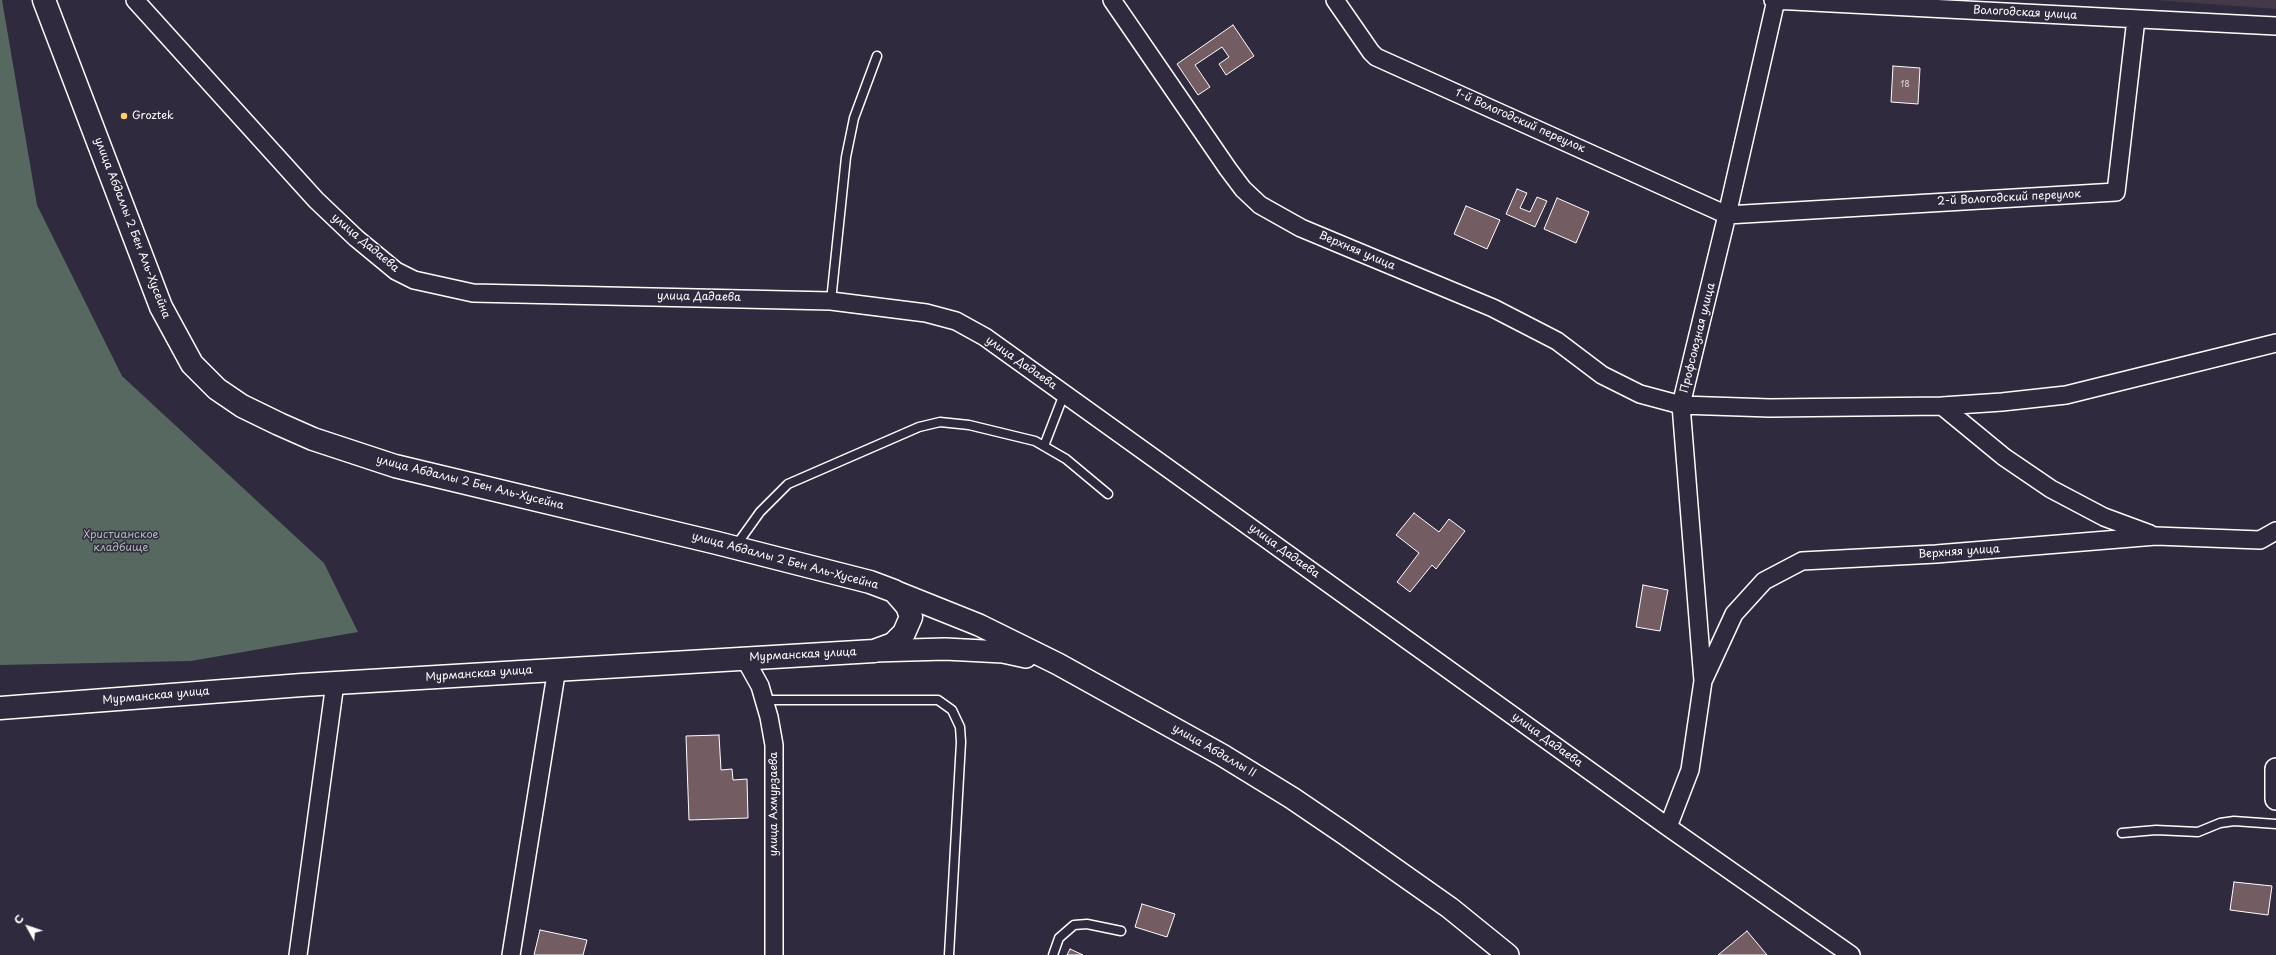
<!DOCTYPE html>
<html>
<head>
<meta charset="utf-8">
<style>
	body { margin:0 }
	#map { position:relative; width:2276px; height:955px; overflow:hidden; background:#2f2a3d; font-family:"Playpen Sans",sans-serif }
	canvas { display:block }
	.north { position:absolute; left:8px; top:907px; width:40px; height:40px; -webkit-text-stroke:3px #2f2a3d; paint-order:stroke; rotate:310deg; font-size:11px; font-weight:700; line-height:16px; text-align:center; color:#fff }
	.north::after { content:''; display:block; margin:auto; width:14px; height:18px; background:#fff; clip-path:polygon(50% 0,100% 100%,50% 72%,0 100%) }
</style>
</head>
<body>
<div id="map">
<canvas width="2276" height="955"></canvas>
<div class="north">С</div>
</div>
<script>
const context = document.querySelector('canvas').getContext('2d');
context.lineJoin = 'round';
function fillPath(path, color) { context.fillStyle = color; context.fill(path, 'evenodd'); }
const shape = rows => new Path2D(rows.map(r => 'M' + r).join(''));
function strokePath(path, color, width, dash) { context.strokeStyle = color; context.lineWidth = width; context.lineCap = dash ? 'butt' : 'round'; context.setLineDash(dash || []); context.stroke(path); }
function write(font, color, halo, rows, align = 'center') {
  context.font = font + ' "Playpen Sans",sans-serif'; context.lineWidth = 3; context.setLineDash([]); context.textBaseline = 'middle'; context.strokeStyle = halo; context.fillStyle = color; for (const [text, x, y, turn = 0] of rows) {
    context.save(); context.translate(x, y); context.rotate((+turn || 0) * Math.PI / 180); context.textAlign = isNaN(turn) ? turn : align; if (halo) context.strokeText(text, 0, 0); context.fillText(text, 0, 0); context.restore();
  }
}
fillPath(shape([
	[2154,0,2276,0,2276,9]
]), '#433948');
fillPath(shape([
	[0,0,2,0,37,205,122,376,324,563,358,632,191,661,0,665]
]), '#566860');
const building = shape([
	[1233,25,1254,56,1226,75,1219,64,1229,57,1222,47,1195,65,1210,87,1198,95,1177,64,1233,25],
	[1893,66,1920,68,1918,104,1891,102,1893,66],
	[1517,189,1527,193,1520,208,1530,212,1537,197,1547,201,1535,227,1506,214,1517,189],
	[1557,198,1589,212,1576,243,1544,229,1557,198],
	[1466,206,1500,220,1487,249,1454,234,1466,206],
	[1414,513,1439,532,1449,519,1465,531,1436,569,1432,565,1410,592,1397,582,1419,553,1396,535,1414,513],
	[1643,585,1668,590,1660,631,1636,627,1643,585],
	[719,735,721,770,732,769,733,780,747,779,748,818,689,820,686,736,719,735],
	[2234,882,2272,886,2268,915,2230,910,2234,882],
	[1142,904,1175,914,1167,937,1135,927,1142,904],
	[540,930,587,940,583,955,534,955,540,930],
	[1747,931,1767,955,1718,955,1747,931],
	[1070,949,1083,955,1067,955,1070,949]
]);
fillPath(building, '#735c62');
strokePath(building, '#fff', 1);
const service = shape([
	[831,301,846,157,854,118,877,56],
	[1044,446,1064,394],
	[735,547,760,512,788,484,919,427,940,422,969,425,1035,441,1066,459,1108,494],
	[764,700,938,700,952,710,960,727,961,742,949,955],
	[2122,833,2156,830,2198,832,2220,823,2234,821,2276,824],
	[1053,955,1059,938,1074,925,1087,924,1121,931]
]);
const minor = shape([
	[135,0,316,200,356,238,396,271,414,280,473,293,831,301,926,313,956,321,985,337,1668,827,1851,955],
	[1112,0,1228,169,1243,189,1260,205,1301,228,1493,308,1557,341,1602,375,1640,394,1681,405,1770,408,1942,406,2002,402,2066,395,2276,343],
	[1335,0,1371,52,1376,57,1727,215,2116,192,2136,19],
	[1773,0,2276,26],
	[1942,406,2004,457,2051,489,2104,517,2150,534],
	[745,659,760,686,769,717,774,745,774,955],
	[1704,679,1734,614,1764,581,1802,561,1936,554,2156,536,2260,540,2276,531],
	[1668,827,1690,770,1703,681,1681,405,1727,215,1776,0],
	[298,955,335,683],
	[511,955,557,668]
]);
const tertiary = shape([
	[894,591,979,625,1058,664,1222,755,1292,798,1345,834,1450,908,1508,955],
	[874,651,945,649,1003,652,1026,657],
	[2276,769,2276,799]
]);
const secondary = shape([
	[0,708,302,685,874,651,893,644,904,633,911,617,907,606,894,591,870,582,717,543,395,466,313,439,279,424,242,406,217,389,192,364,161,307,44,0]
]);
strokePath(service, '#fff', 11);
strokePath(minor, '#fff', 20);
strokePath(tertiary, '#fff', 24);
strokePath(secondary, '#fff', 25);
strokePath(service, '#2f2a3d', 8);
strokePath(minor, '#2f2a3d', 17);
strokePath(tertiary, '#2f2a3d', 21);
strokePath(secondary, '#2f2a3d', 22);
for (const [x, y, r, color] of [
	[124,116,4,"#ffd166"]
]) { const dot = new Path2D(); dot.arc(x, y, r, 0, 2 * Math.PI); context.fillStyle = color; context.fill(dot); strokePath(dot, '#2f2a3d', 1.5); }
write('9px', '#dcd6d8', null, [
	["18",1905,85]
]);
write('11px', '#fff', '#2f2a3d', [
	["Вологодская улица",2025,13,3],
	["1-й Вологодский переулок",1520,121,24],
	["2-й Вологодский переулок",2009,198,-3],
	["улица Абдаллы 2 Бен Аль-Хусейна",132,228,69],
	["улица Дадаева",365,243,40],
	["Верхняя улица",1357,251,23],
	["улица Дадаева",699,297,1],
	["Профсоюзная улица",1698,338,-76],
	["улица Дадаева",1021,363,35],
	["улица Абдаллы 2 Бен Аль-Хусейна",470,483,14],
	["улица Дадаева",1284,551,36],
	["Верхняя улица",1959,552,-4],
	["улица Абдаллы 2 Бен Аль-Хусейна",785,561,15],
	["Мурманская улица",803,655,-3],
	["Мурманская улица",479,674,-4],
	["Мурманская улица",156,696,-5],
	["улица Дадаева",1547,740,36],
	["улица Абдаллы II",1214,751,30],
	["улица Ахмурзаева",774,804,-90]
]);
write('11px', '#fff', '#2f2a3d', [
	["Groztek",132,116]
], 'left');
write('11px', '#b3bbb7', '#2f2a3d', [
	["Христианское",121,535],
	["кладбище",121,548]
]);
</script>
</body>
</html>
